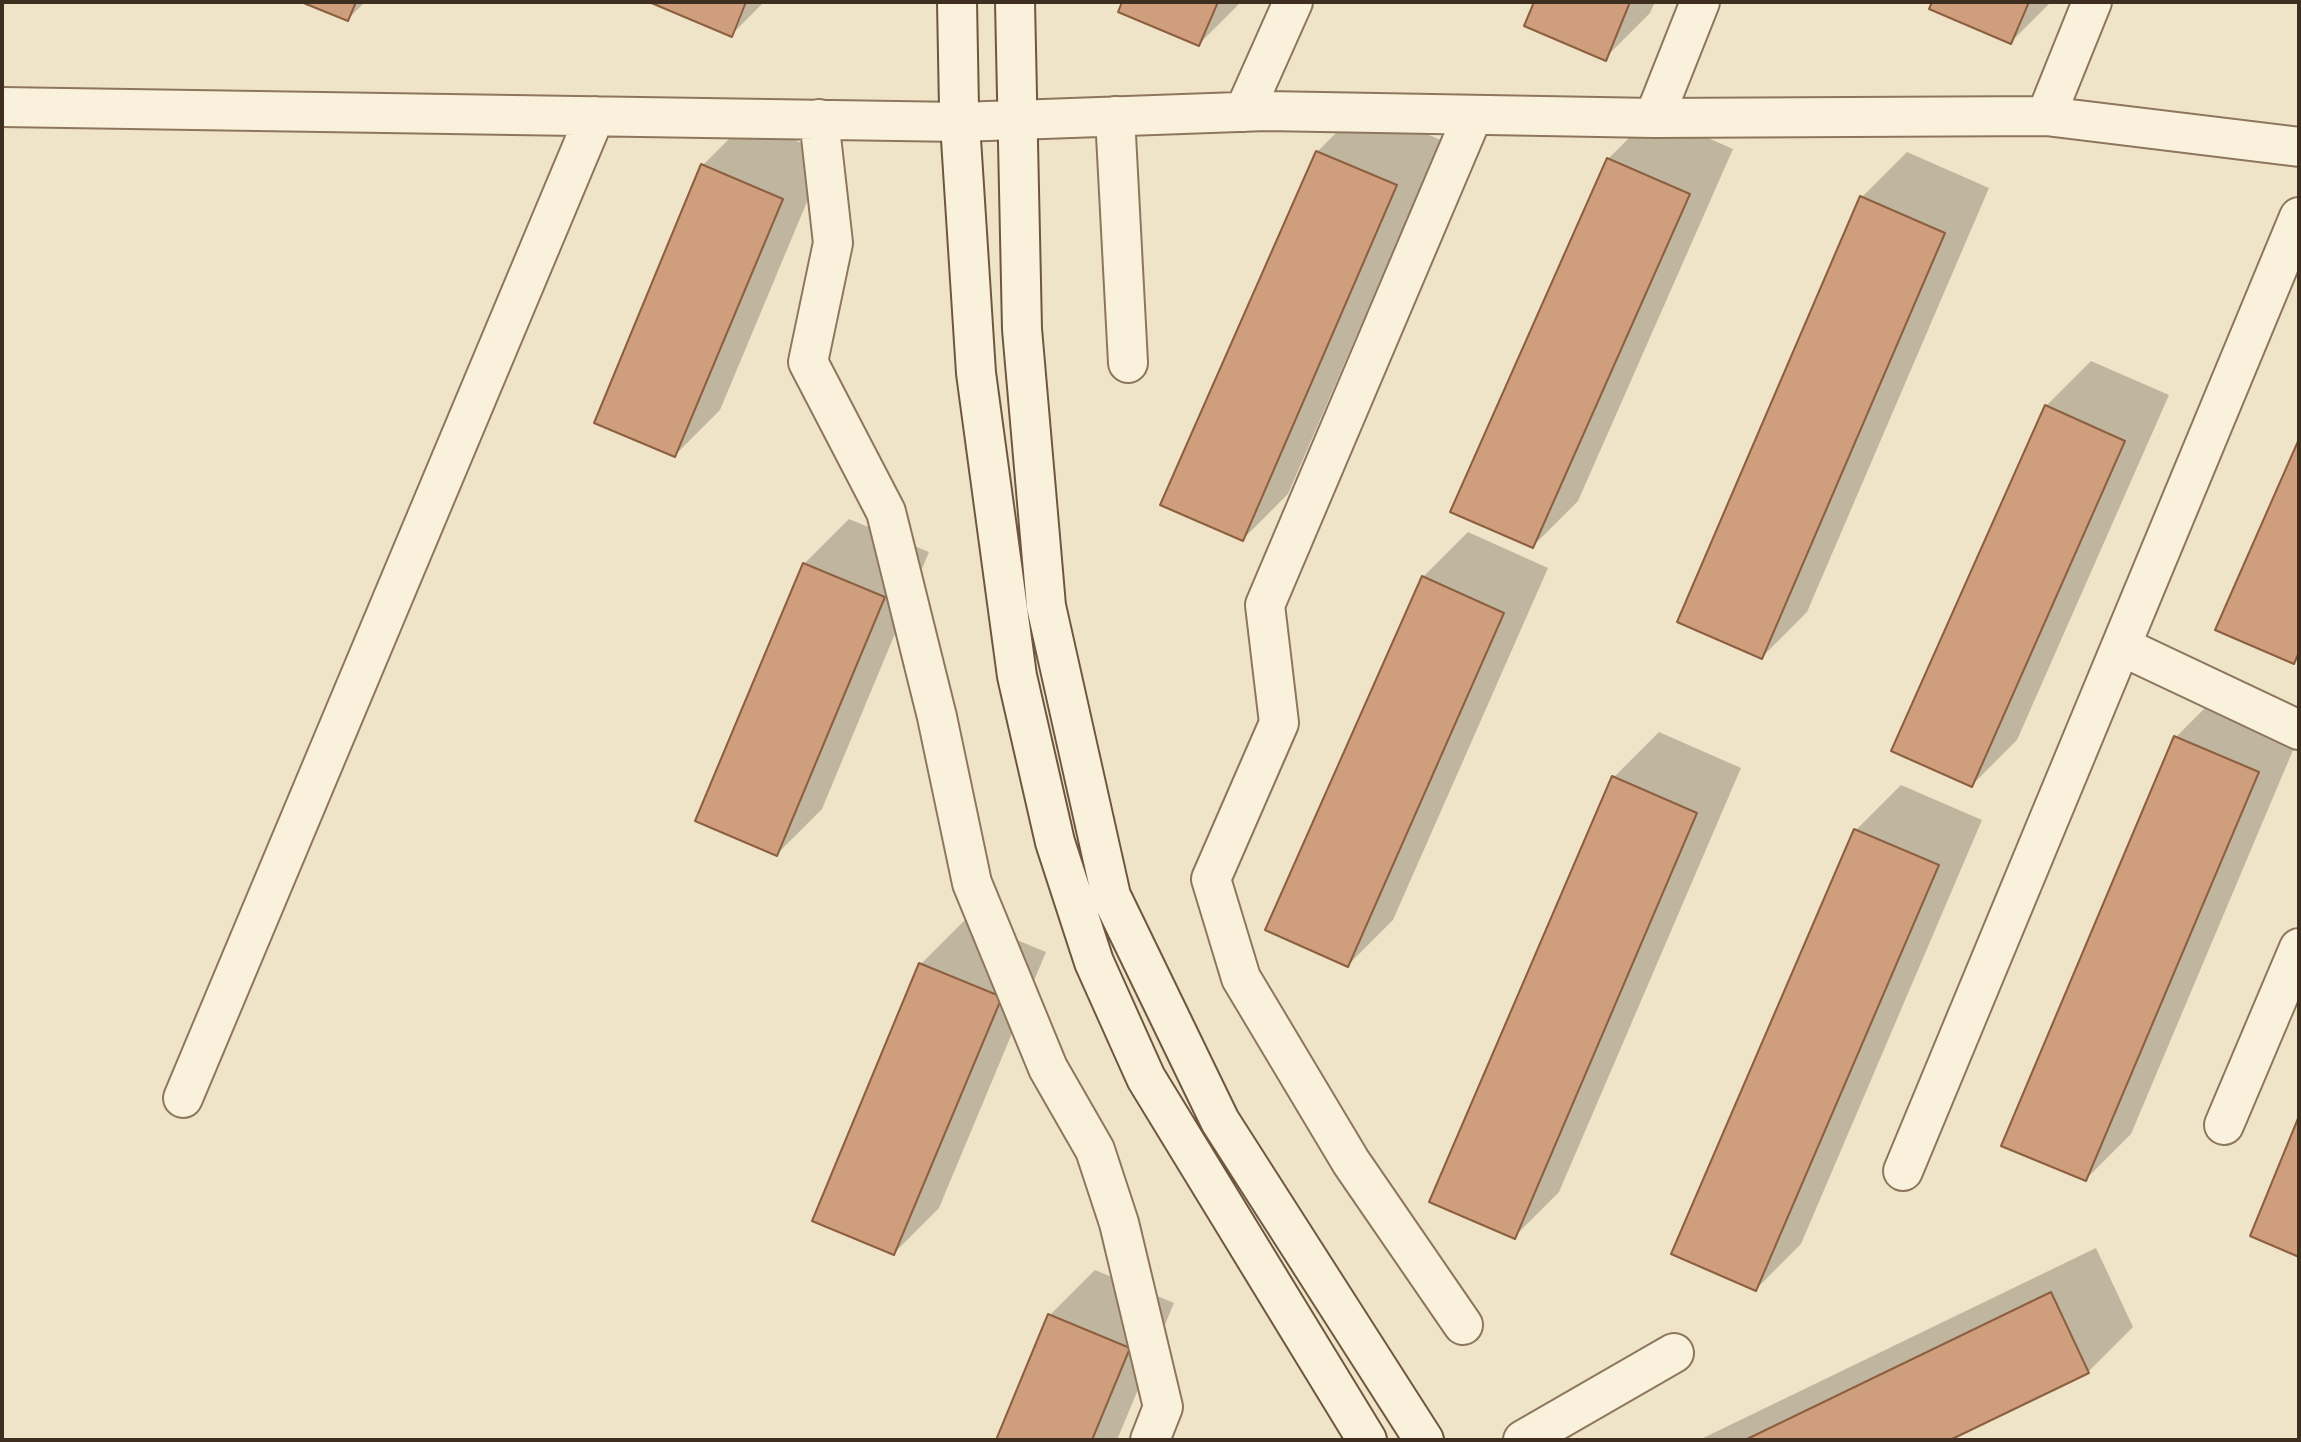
<!DOCTYPE html>
<html>
<head>
<meta charset="utf-8">
<style>
	body { margin:0 }
	#map { position:relative; width:2301px; height:1442px; overflow:hidden; background:#f0e4c8; font-family:Lora,serif }
	canvas { display:block }
	.frame { position:absolute; inset:0; border:4px solid #3d2e20; pointer-events:none }
</style>
</head>
<body>
<div id="map">
<canvas width="2301" height="1442"></canvas>
<div class="frame"></div>
</div>
<script>
const context = document.querySelector('canvas').getContext('2d');
context.lineJoin = 'round';
function fillPath(path, color) { context.fillStyle = color; context.fill(path, 'evenodd'); }
const shape = rows => new Path2D(rows.map(r => 'M' + r).join(''));
function strokePath(path, color, width, dash) { context.strokeStyle = color; context.lineWidth = width; context.lineCap = dash ? 'butt' : 'round'; context.setLineDash(dash || []); context.stroke(path); }
fillPath(shape([
	[306,2,365,2,348,19],
	[652,2,764,2,731,35],
	[1124,2,1241,2,1199,44,1120,11],
	[1536,2,1655,2,1650,13,1605,58,1526,25],
	[1934,2,2051,2,2011,42,1931,8],
	[1362,107,1441,140,1288,494,1243,539,1317,152],
	[1653,114,1733,149,1578,501,1533,546,1608,159],
	[748,120,827,154,720,410,675,455,703,165],
	[1907,152,1989,188,1807,612,1762,657,1862,197],
	[2091,361,2169,395,2017,740,1972,785,2046,406],
	[2299,444,2299,656,2293,662,2218,629],
	[849,519,929,552,822,809,777,854,804,564],
	[1468,532,1548,568,1393,920,1348,965,1423,577],
	[2221,692,2299,736,2131,1134,2086,1179,2176,737],
	[1659,732,1741,768,1559,1192,1514,1237,1614,777],
	[1901,785,1982,820,1801,1244,1756,1289,1673,1254,1856,830],
	[966,919,1046,952,939,1208,894,1253,814,1220,921,964],
	[2299,1121,2299,1255,2252,1235],
	[2096,1248,2133,1327,2088,1372,1946,1440,1699,1440],
	[1095,1270,1174,1303,1117,1440,997,1440,1050,1315]
]), '#0003');
const building = shape([
	[301,2,356,2,348,21,301,2],
	[649,2,746,2,732,37,649,2],
	[1122,2,1218,2,1199,46,1118,12,1122,2],
	[1534,2,1630,2,1606,61,1524,26,1534,2],
	[1932,2,2029,2,2011,44,1929,9,1932,2],
	[1316,151,1397,185,1243,541,1160,505,1316,151],
	[1607,158,1690,194,1533,548,1450,512,1607,158],
	[701,164,783,199,675,457,594,423,701,164],
	[1860,196,1945,233,1762,659,1677,622,1860,196],
	[2045,405,2125,441,1972,787,1891,751,2045,405],
	[2299,439,2299,652,2294,664,2215,630,2299,439],
	[803,563,885,597,777,856,695,821,803,563],
	[1422,576,1504,613,1348,967,1265,930,1422,576],
	[2174,736,2259,772,2086,1181,2001,1146,2174,736],
	[1612,776,1697,813,1515,1239,1429,1202,1612,776],
	[1854,829,1939,865,1756,1291,1671,1254,1854,829],
	[919,963,1002,997,894,1255,812,1221,919,963],
	[2299,1116,2299,1257,2250,1236,2299,1116],
	[2051,1292,2089,1373,1950,1440,1745,1440,2051,1292],
	[1048,1314,1130,1348,1092,1440,996,1440,1048,1314]
]);
fillPath(building, '#cf9f7d');
strokePath(building, '#8d5f41', 2);
const street = shape([
	[2,107,960,122,1266,111,1654,118,2046,116,2299,147],
	[1244,112,1293,2],
	[1115,116,1128,363],
	[2046,116,2092,2],
	[1654,118,1700,2],
	[819,119,833,243,808,362,886,512,937,717,972,883,1048,1068,1095,1150,1119,1223,1163,1407,1150,1440],
	[2121,646,2299,730],
	[183,1098,595,116],
	[2224,1125,2299,948],
	[1903,1171,2299,217],
	[1463,1325,1351,1162,1241,978,1211,879,1279,723,1265,605,1473,115],
	[1523,1440,1674,1353]
]);
const secondary = shape([
	[957,2,959,108,976,373,1017,676,1055,842,1094,962,1146,1078,1367,1440],
	[1015,2,1022,329,1046,606,1111,896,1220,1121,1424,1440]
]);
strokePath(street, '#8d765c', 42);
strokePath(secondary, '#6f573f', 42);
strokePath(street, '#faf1dc', 38);
strokePath(secondary, '#faf1dc', 38);
</script>
</body>
</html>
